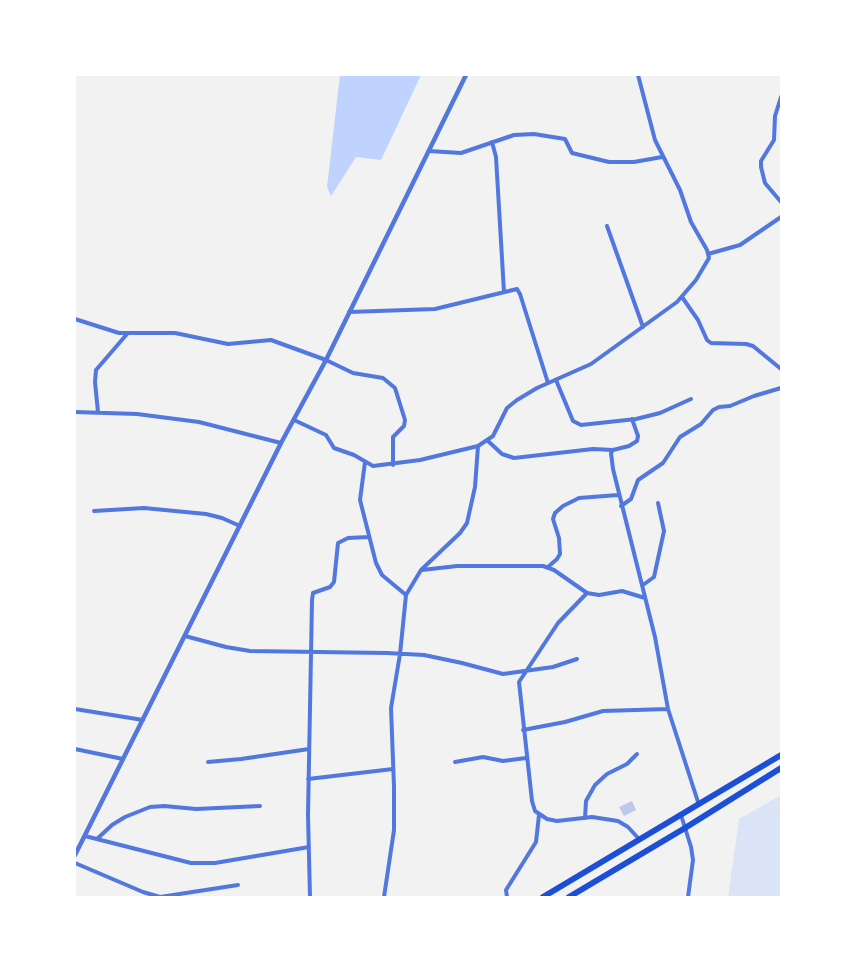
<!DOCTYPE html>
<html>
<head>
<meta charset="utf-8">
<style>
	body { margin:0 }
	#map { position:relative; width:856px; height:972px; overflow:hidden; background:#f2f2f2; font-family:"Playfair Display",serif }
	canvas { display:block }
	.frame { position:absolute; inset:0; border:76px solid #fff; pointer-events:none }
</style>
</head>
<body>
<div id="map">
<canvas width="856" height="972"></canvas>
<div class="frame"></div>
</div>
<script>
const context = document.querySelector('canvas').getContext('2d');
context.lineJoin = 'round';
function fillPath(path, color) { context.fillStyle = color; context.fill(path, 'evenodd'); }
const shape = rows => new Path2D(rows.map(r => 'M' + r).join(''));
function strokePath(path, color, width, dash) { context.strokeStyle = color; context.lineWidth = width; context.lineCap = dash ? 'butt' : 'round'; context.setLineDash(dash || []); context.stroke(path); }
fillPath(shape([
	[781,795,781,897,728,897,739,819]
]), '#dbe4f7');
fillPath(shape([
	[340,75,421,75,381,160,356,157,331,196,327,187]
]), '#bfd3fe');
fillPath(shape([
	[632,801,636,810,624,816,619,807]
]), '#bdc9ec');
strokePath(shape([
	[781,97,775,116,774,140,761,161,761,167,765,183,781,202],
	[492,142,496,157,504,292],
	[429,151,461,153,514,135,534,134,565,139,572,153,609,162,634,162,662,157],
	[607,226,643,327],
	[708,254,740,245,781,217],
	[682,297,698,320,707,340,711,343,746,344,753,346,781,369],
	[349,312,435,309,517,289,520,294,548,383],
	[75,319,119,333,175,333,228,344,271,340,326,360,353,373,383,378,395,388,405,420,404,426,393,437,393,465],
	[556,380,573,421,581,425,636,419,660,413,691,399],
	[75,412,137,414,199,422,281,443],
	[98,412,95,382,96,370,127,334],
	[632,419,638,436,637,441,629,446,613,450,611,453,613,469,655,637,668,709,699,805],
	[294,420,326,435,334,448,354,455,373,466,420,460,478,446,493,436,507,408,517,400,537,388,591,364,677,302,696,280,709,258,707,250,691,222,680,190,655,140,638,75],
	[488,441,502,454,514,458,593,449,613,450],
	[365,462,360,500,376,563,382,575,406,595],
	[621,506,631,499,638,480,663,463,680,437,701,424,713,410,719,407,730,406,754,396,781,388],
	[94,511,144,508,206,514,222,518,240,526],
	[548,567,557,559,560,554,559,538,553,519,555,513,563,506,579,498,618,495],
	[422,570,457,566,543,566,554,570,587,593,599,595,622,591,645,598],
	[643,585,654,577,664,531,658,503],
	[587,593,558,623,519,682,532,801,535,811,547,819,557,821,592,817,618,821,628,827,639,839],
	[185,636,226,647,250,651,387,653,424,655,462,663,503,674,553,667,577,659],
	[75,709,143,720],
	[523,730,565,722,603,711,668,709],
	[75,749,123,759],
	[208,762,241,759,309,749],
	[455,762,483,757,503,761,526,758],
	[308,779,393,769],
	[681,815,691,847,693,860,688,897],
	[585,818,586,801,595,785,607,774,627,764,637,754],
	[85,836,191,863,215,863,309,847],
	[98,838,112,825,125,817,150,807,164,806,196,809,260,806],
	[75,863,143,892,160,897,238,885],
	[310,897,308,815,312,600,313,593,330,587,334,582,338,543,348,538,369,537],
	[384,897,394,830,394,787,391,708,400,654,406,595,421,570,460,533,467,523,475,487,478,446],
	[507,897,506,890,536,842,539,815]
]), '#5277de', 4);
strokePath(shape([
	[75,855,281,443,326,360,466,75]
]), '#5277de', 4.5);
strokePath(shape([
	[543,897,781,755],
	[569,897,685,828,781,768]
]), '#1d4ed8', 6);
</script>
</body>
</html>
